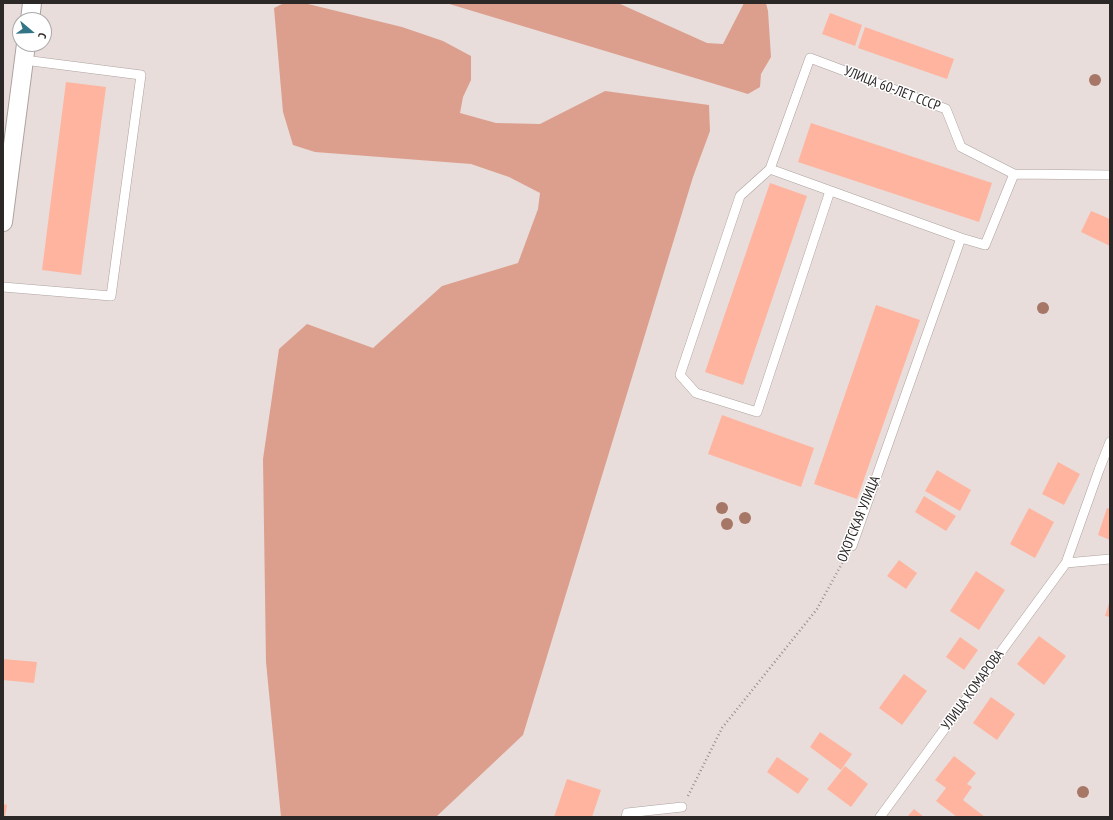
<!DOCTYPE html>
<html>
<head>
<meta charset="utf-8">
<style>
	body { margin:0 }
	#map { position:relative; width:1113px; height:820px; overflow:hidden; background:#e8ddda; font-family:"PT Sans Narrow",sans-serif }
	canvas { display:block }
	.frame { position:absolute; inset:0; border:4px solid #2c2827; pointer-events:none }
	.north { position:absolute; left:12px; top:12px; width:40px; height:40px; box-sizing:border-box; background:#fff; border:1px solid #aba9a9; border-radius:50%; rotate:109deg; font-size:11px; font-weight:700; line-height:16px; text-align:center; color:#2c2827 }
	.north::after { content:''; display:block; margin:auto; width:14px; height:18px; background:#327586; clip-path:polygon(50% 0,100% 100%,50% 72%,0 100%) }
</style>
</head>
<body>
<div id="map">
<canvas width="1113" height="820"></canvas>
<div class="frame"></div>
<div class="north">С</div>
</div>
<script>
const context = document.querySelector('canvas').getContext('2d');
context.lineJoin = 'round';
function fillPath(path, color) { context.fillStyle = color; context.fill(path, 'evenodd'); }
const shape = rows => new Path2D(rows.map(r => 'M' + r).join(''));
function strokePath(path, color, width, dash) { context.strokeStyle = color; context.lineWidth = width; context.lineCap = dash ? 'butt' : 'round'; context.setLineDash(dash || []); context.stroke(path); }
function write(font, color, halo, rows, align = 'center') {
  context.font = font + ' "PT Sans Narrow",sans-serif'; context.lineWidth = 3; context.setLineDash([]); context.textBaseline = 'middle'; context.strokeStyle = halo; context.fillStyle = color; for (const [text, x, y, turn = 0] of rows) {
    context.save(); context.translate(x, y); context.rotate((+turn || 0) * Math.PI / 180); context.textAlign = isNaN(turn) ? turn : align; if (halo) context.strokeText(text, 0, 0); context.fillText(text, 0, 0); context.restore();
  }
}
fillPath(shape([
	[284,3,304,3,402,27,443,41,471,56,471,80,463,97,460,113,496,123,540,124,605,91,709,105,710,131,693,177,523,735,436,817,281,817,266,662,263,459,279,349,307,324,373,348,442,286,518,263,538,209,540,193,509,177,471,164,315,152,293,145,283,112,274,8],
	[446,3,618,3,707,43,723,44,744,3,766,3,768,11,771,57,761,74,760,87,748,94]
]), '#dc9f8d');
fillPath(shape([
	[830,13,862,25,855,46,822,34],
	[865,27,954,59,947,79,858,48],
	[66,82,106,87,81,275,42,270],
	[811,123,992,183,979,222,798,162],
	[770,183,807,196,743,385,705,372],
	[1091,211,1110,219,1110,246,1081,232],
	[876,305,920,320,857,499,814,484],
	[722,415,814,448,801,487,708,454],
	[1058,462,1080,474,1064,505,1042,494],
	[937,470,971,490,960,511,925,491],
	[924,496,956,516,946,531,915,512],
	[1029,508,1054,522,1035,558,1010,544],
	[1107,508,1110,509,1110,540,1098,535],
	[899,560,917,573,906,589,887,576],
	[976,571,1005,590,979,630,950,611],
	[1110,600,1110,617,1105,616],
	[1039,636,1066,656,1044,685,1017,664],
	[960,637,978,650,964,670,946,657],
	[3,659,37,662,34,683,3,680],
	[904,674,927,691,902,725,879,708],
	[991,697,1015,714,997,740,973,723],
	[820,732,852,754,841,770,810,747],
	[954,756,976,773,967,784,972,787,963,800,985,817,957,817,936,801,946,788,935,780],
	[777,757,809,779,798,794,767,772],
	[845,766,868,784,851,807,827,789],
	[567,779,601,790,592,817,554,817],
	[3,804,7,805,5,817,3,817],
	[914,809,924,817,907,817]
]), '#ffb49f');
const lane = shape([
	[770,169,810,58,946,109,961,147,1014,174,1110,175],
	[830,191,757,412,696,393,680,375,740,196,770,169,961,238],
	[3,287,111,296,141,75,24,60],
	[852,546,961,238,985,245,1014,174],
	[1066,563,1110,559],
	[626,817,627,813,682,807],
	[880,817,1066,563,1099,470,1110,442]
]);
const street = shape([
	[30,20,32,3],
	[3,222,26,44]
]);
strokePath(lane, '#aca29f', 10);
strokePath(street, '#aca29f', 20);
strokePath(shape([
	[688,796,722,728,817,609,845,558]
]), '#968e8c', 2.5, [1, 3]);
strokePath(lane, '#fff', 9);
strokePath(street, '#fff', 18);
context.fillStyle = '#a67666';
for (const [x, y] of [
	[1095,80],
	[1043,308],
	[722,508],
	[745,518],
	[727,524],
	[1083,792]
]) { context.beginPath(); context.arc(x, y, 6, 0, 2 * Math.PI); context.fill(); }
write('14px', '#2c2827', '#fff', [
	["УЛИЦА 60-ЛЕТ СССР",892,89,21],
	["ОХОТСКАЯ УЛИЦА",859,519,-68],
	["УЛИЦА КОМАРОВА",973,690,-54]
]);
</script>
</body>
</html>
